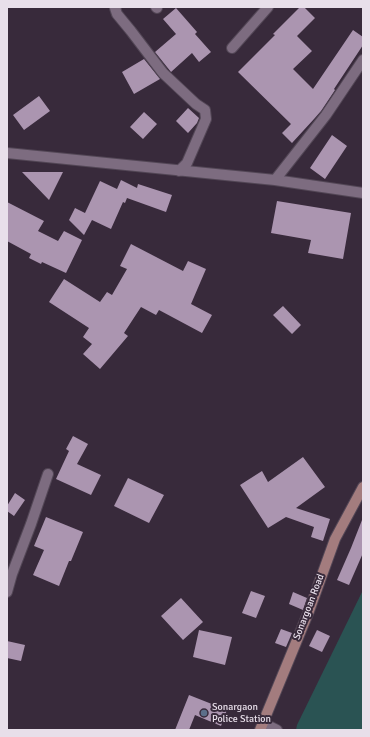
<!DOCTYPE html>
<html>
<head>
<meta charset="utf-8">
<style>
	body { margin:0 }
	#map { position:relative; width:370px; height:737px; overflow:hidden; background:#382a3b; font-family:Signika,sans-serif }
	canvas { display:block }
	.frame { position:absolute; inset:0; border:8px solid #e8dfea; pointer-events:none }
</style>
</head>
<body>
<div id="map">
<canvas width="370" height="737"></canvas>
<div class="frame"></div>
</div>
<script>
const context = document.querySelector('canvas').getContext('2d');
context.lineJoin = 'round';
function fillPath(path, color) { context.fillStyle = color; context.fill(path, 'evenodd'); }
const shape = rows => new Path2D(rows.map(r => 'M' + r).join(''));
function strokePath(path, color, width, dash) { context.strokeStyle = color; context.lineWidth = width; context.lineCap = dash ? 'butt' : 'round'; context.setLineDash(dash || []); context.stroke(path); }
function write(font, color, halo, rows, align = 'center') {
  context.font = font + ' Signika,sans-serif'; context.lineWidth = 4; context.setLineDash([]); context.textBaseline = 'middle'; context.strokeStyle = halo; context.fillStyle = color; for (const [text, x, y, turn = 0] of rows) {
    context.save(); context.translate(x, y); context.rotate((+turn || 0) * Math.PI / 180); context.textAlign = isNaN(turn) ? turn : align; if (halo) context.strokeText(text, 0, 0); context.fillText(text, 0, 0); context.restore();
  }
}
fillPath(shape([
	[363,590,363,730,296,730,297,725]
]), '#2a5353');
fillPath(shape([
	[300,7,304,7,315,18,297,36,312,51,293,69,313,89,353,30,363,37,363,45,334,89,335,90,321,111,314,119,292,143,282,133,291,124,238,72,275,35,273,34],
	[176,8,197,32,195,34,211,52,199,62,192,53,171,72,155,52,176,34,163,19],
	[144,59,160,79,134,94,122,72],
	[39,96,50,111,24,130,13,115],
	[188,108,199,118,197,123,188,133,176,121],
	[144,112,157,124,143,139,130,127],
	[332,135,347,146,325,179,310,168],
	[22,172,63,172,49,200],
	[121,180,137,188,138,184,172,195,166,212,127,198,125,203,123,202,111,229,92,220,84,235,69,220,75,208,85,213,100,181,117,189],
	[277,201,351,213,343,259,308,253,311,240,271,233],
	[7,202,44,221,38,231,58,241,64,231,82,240,66,273,42,262,41,264,29,258,31,254,7,241],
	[131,244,183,271,188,261,206,269,191,304,212,315,202,333,159,310,156,315,141,307,124,333,128,336,100,369,83,354,92,344,83,337,89,328,49,302,64,279,100,302,107,292,112,295,127,269,120,266],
	[283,306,301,325,292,334,273,315],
	[73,436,88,444,77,464,101,475,91,495,56,479,69,451,66,449],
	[303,457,325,487,296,508,330,519,323,541,311,537,314,527,286,517,268,528,240,485,262,471,268,482],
	[128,478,164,495,149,523,114,506],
	[15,493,25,500,14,516,7,511,7,506],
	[46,517,83,532,71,561,69,561,59,586,33,575,44,550,34,546],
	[362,520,363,520,363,553,349,585,337,580,351,548],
	[251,591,265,596,256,618,242,613],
	[293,592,307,598,303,610,289,604],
	[181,598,203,622,183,640,161,616],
	[281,629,292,633,286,647,275,643],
	[199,630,232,637,225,665,193,657],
	[317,630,330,636,322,652,309,646],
	[7,641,25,645,21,661,7,658],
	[189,695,227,710,221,726,195,715,189,730,175,730]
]), '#ab95b0');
const minor = shape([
	[116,7,115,8,117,14,131,31,163,73,196,104,205,110,206,119,187,163,179,171],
	[156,7,157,8],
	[232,48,268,7],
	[7,153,275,180,363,193],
	[275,180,326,115,363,60],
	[7,592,12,574,31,524,48,474],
	[263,723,277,730]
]);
const secondary = shape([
	[260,730,309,611,335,539,363,487]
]);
strokePath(minor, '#534756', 12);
strokePath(secondary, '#534756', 12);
strokePath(minor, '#7d6c80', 10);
strokePath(secondary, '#a37c7e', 10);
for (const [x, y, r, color] of [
	[204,713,4,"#5c6f8a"]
]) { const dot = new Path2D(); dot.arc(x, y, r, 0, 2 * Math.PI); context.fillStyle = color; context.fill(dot); strokePath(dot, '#382a3b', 1.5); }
write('10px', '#e8dfea', '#382a3b', [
	["Sonargoan Road",309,607,-69]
]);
write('10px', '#e8dfea', '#382a3b', [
	["Sonargaon",212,707],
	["Police Station",212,719]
], 'left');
</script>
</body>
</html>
